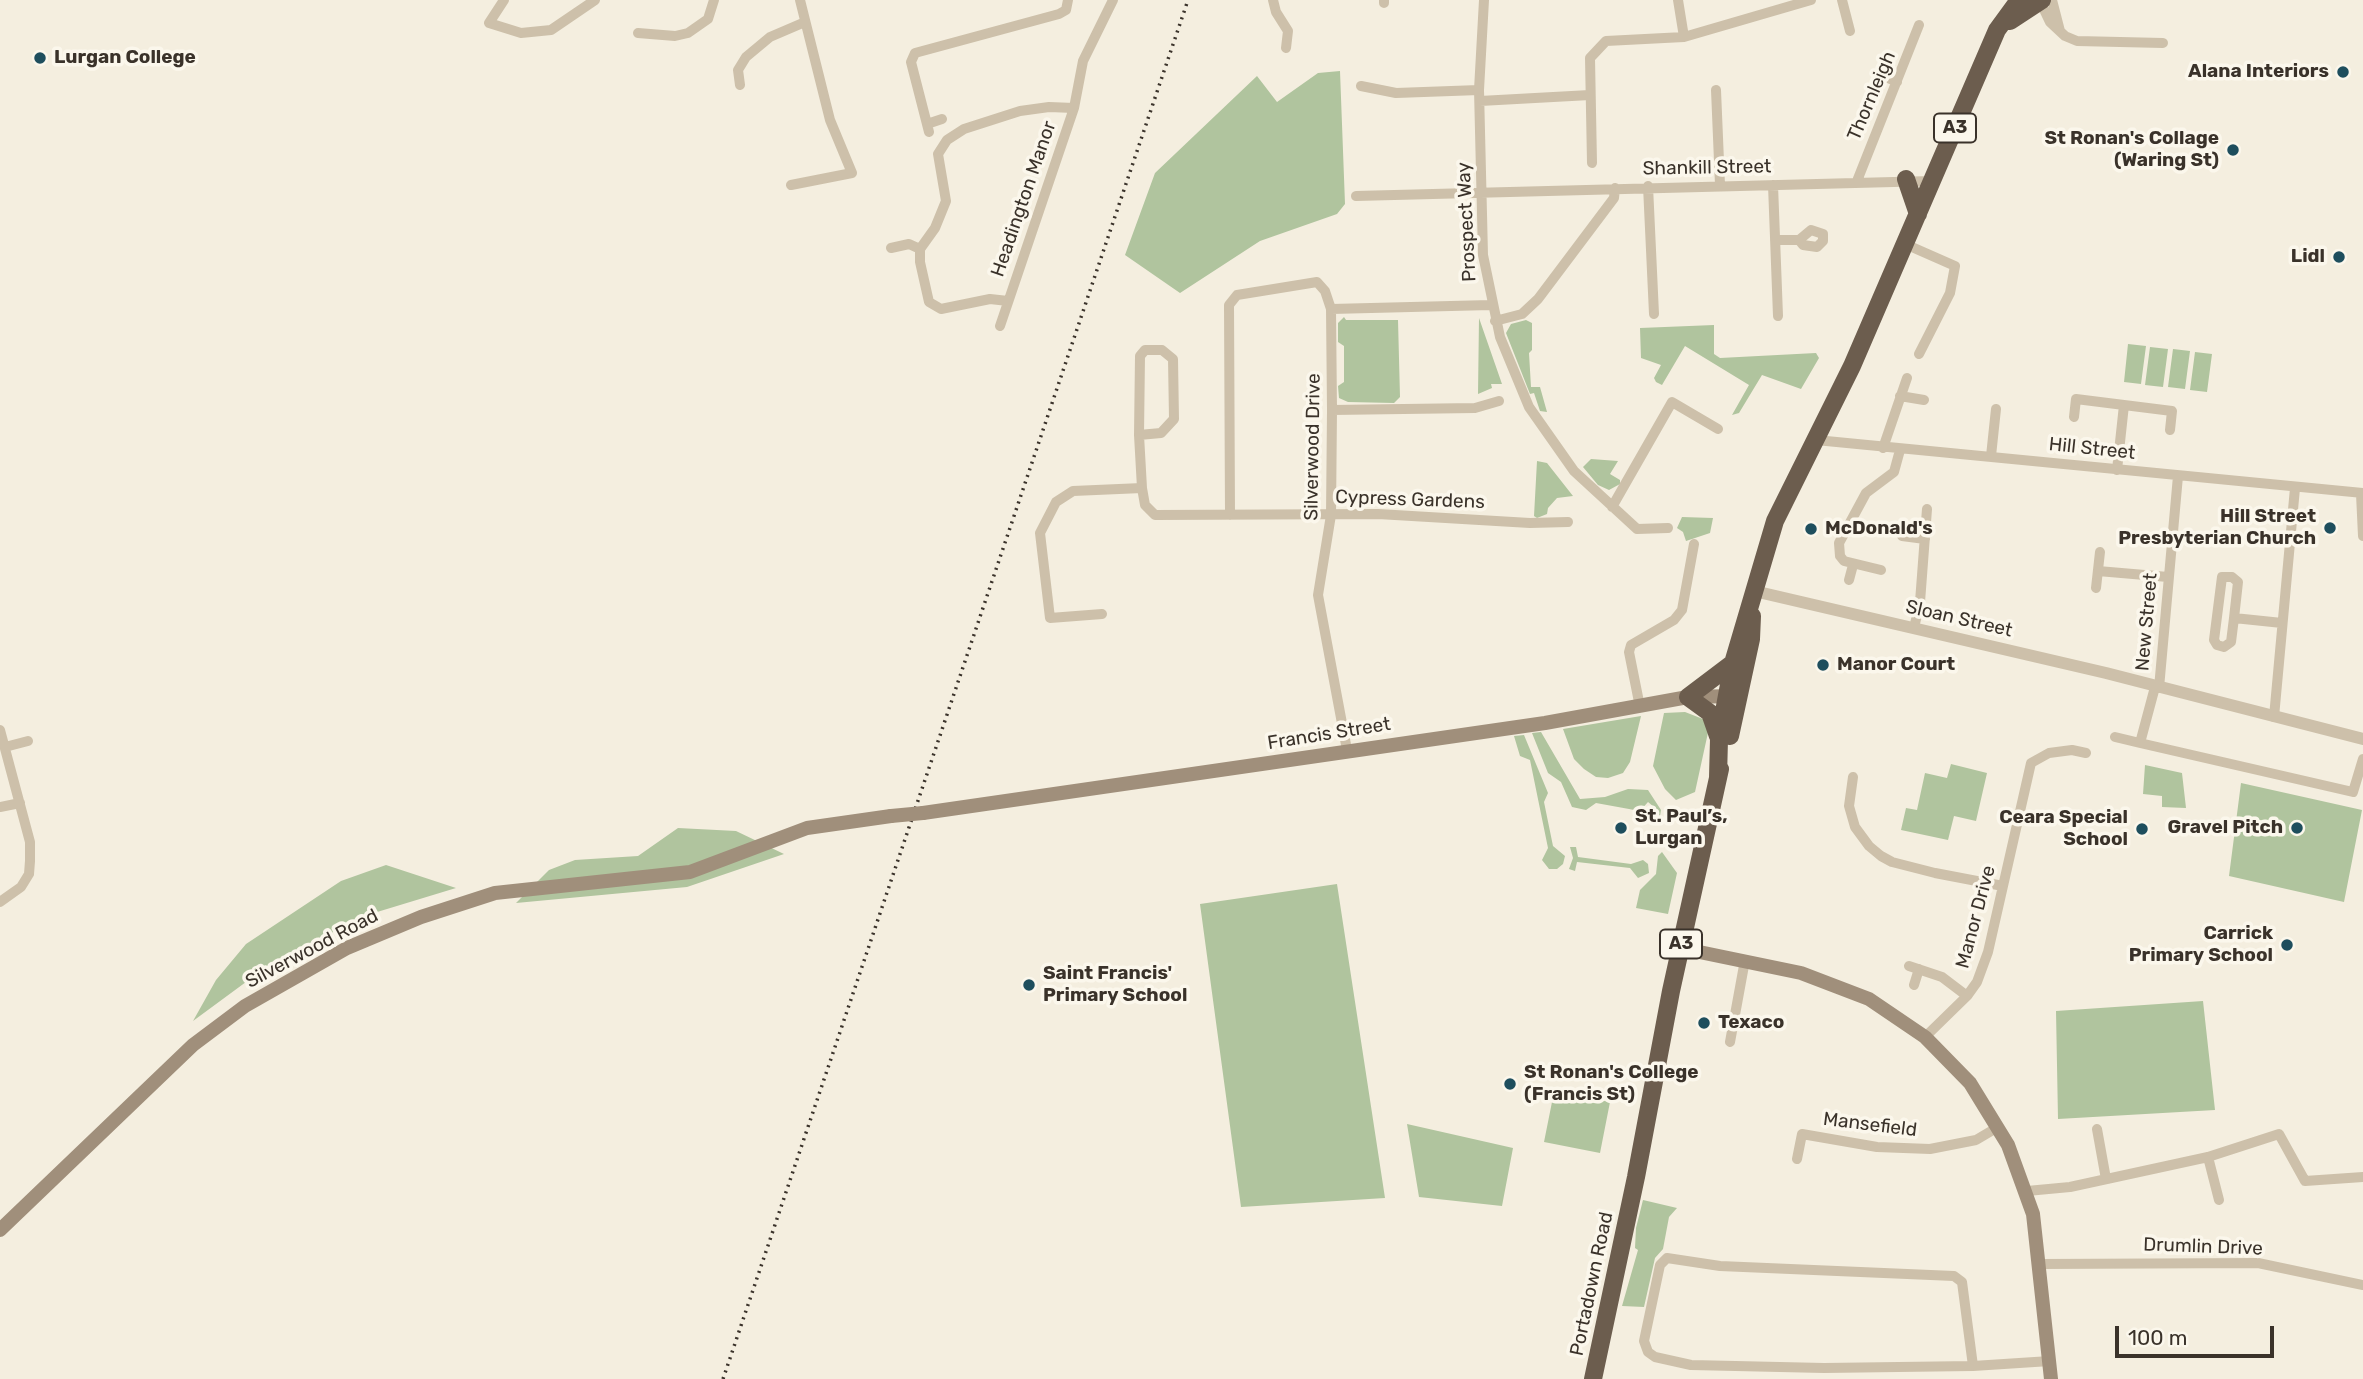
<!DOCTYPE html>
<html>
<head>
<meta charset="utf-8">
<style>
	body { margin:0 }
	#map { position:relative; width:2363px; height:1379px; overflow:hidden; background:#f4eedf; font-family:Rubik,sans-serif }
	canvas { display:block }
	.scale { position:absolute; left:2115px; top:1326px; width:159px; height:32px; box-sizing:border-box; border:4px solid #3a322a; border-top:0; padding-left:9px; font-size:21px; line-height:24px; white-space:nowrap; color:#3a322a; -webkit-text-stroke:5px #fbf7ec; paint-order:stroke }
</style>
</head>
<body>
<div id="map">
<canvas width="2363" height="1379"></canvas>
<div class="scale">100 m</div>
</div>
<script>
const context = document.querySelector('canvas').getContext('2d');
context.lineJoin = 'round';
function fillPath(path, color) { context.fillStyle = color; context.fill(path, 'evenodd'); }
const shape = rows => new Path2D(rows.map(r => 'M' + r).join(''));
function strokePath(path, color, width, dash) { context.strokeStyle = color; context.lineWidth = width; context.lineCap = dash ? 'butt' : 'round'; context.setLineDash(dash || []); context.stroke(path); }
function write(font, color, halo, rows, align = 'center') {
  context.font = font + ' Rubik,sans-serif'; context.lineWidth = 7; context.setLineDash([]); context.textBaseline = 'middle'; context.strokeStyle = halo; context.fillStyle = color; for (const [text, x, y, turn = 0] of rows) {
    context.save(); context.translate(x, y); context.rotate((+turn || 0) * Math.PI / 180); context.textAlign = isNaN(turn) ? turn : align; if (halo) context.strokeText(text, 0, 0); context.fillText(text, 0, 0); context.restore();
  }
}
fillPath(shape([
	[1340,71,1345,204,1337,214,1260,241,1180,293,1125,255,1155,173,1257,76,1277,102,1318,73],
	[1344,317,1346,320,1398,320,1400,397,1394,403,1348,402,1339,398,1338,386,1344,382,1344,346,1338,342,1338,323],
	[1479,318,1502,384,1491,384,1492,388,1478,394],
	[1526,320,1532,323,1532,350,1529,353,1531,387,1540,387,1547,412,1540,411,1534,393,1530,394,1506,333,1511,324],
	[1714,325,1714,354,1720,358,1816,353,1819,358,1801,389,1762,375,1739,413,1732,415,1749,385,1685,346,1662,385,1656,382,1654,378,1661,365,1641,358,1640,328],
	[2128,344,2146,346,2141,384,2124,382],
	[2150,347,2168,349,2163,387,2145,385],
	[2173,349,2190,351,2185,389,2168,387],
	[2195,352,2212,354,2207,392,2190,390],
	[1591,459,1618,461,1610,474,1620,480,1620,484,1609,490,1598,485,1583,467],
	[1537,461,1547,463,1573,496,1557,498,1548,508,1547,514,1537,518,1534,516],
	[1682,517,1713,518,1710,533,1686,541,1683,532,1677,528],
	[1685,712,1703,719,1709,728,1695,792,1676,800,1665,789,1653,766,1664,713],
	[1641,716,1630,762,1623,773,1608,778,1596,777,1584,769,1574,759,1563,729],
	[1541,732,1580,799,1605,797,1628,789,1648,790,1661,810,1659,822,1655,815,1650,814,1654,807,1648,802,1640,811,1596,803,1586,810,1572,807,1561,782,1548,773,1532,733],
	[1524,735,1548,793,1544,802,1553,846,1565,856,1563,864,1557,869,1549,869,1542,860,1548,848,1530,760,1520,756,1514,736],
	[1951,764,1987,773,1976,821,1954,816,1948,840,1901,830,1906,808,1917,810,1925,773,1947,778],
	[2145,765,2182,773,2186,808,2162,807,2162,796,2143,794],
	[2241,783,2362,810,2344,902,2229,876],
	[678,828,736,831,784,854,687,887,516,903,549,870,575,860,638,856],
	[1570,847,1576,847,1578,857,1631,864,1643,860,1648,864,1649,873,1638,878,1630,868,1577,862,1575,871,1569,869,1573,858],
	[1662,852,1677,873,1668,914,1636,908,1640,890,1656,874,1658,856],
	[386,865,456,888,364,916,265,968,193,1021,216,980,246,944,341,881],
	[1337,884,1385,1198,1241,1207,1200,904],
	[2203,1001,2215,1110,2058,1119,2056,1011],
	[1554,1092,1610,1102,1600,1153,1544,1142],
	[1407,1124,1513,1148,1502,1206,1419,1197],
	[1643,1200,1677,1208,1669,1217,1663,1249,1655,1258,1644,1307,1622,1306,1638,1250,1635,1248,1636,1228]
]), '#b0c49e');
strokePath(shape([
	[504,0,489,23,521,33,551,30,595,0],
	[1273,0,1276,12,1288,31,1286,48],
	[1384,0,1384,3],
	[1484,0,1479,90,1483,255,1500,337,1529,407,1574,471,1637,529,1668,528],
	[1678,0,1684,37],
	[1842,0,1850,31],
	[2052,0,2060,31],
	[2040,1,2050,22,2065,36,2077,41,2163,43],
	[638,33,675,36,688,33,708,19,714,0],
	[1879,74,1897,82],
	[740,85,738,70,746,57,770,37,805,22],
	[1361,86,1396,93,1479,90],
	[1716,90,1720,185],
	[1480,101,1590,95],
	[927,124,942,119],
	[929,132,911,62,915,53,1059,14,1066,10,1068,0],
	[1592,163,1590,58,1606,41,1684,37,1811,0],
	[1857,181,1919,25],
	[791,185,852,173,830,120,800,0],
	[1773,185,1778,316],
	[1648,186,1654,314],
	[1356,196,1932,181],
	[1775,240,1799,240,1811,230,1823,234,1823,241,1817,247,1803,245,1799,240],
	[1905,244,1955,266,1950,293,1919,354],
	[891,248,909,244,920,249],
	[1008,301,990,299,941,309,929,302,920,262,920,249,935,228,946,201,938,154,947,140,964,129,1020,111,1049,107,1074,108],
	[1331,309,1491,305],
	[1495,321,1522,314,1538,299,1614,198,1615,188],
	[1000,326,1074,108,1083,61,1113,0],
	[1900,396,1924,400],
	[1332,410,1475,408,1499,401],
	[2074,417,2076,399,2172,411,2170,430],
	[1139,435,1161,433,1174,419,1173,359,1162,350,1145,350,1140,356,1139,435,1142,488,1145,505,1155,515,1378,514,1530,523,1568,522],
	[1816,440,2363,493],
	[1883,448,1907,378],
	[1991,456,1996,409],
	[2117,470,2124,405],
	[2361,494,2363,536],
	[1612,507,1672,402,1718,429],
	[1230,515,1229,305,1237,295,1317,282,1325,291,1331,309,1332,410,1331,515,1318,595,1347,750],
	[1902,536,1925,539],
	[1881,570,1844,561,1840,556,1839,543,1866,493,1894,472,1900,450],
	[2098,571,2168,577],
	[1849,580,1853,565],
	[2096,588,2100,552],
	[1102,614,1050,618,1040,533,1056,502,1073,491,1142,488],
	[2234,618,2238,582,2232,577,2222,577,2214,640,2217,645,2224,647,2231,642,2234,618,2282,623],
	[1914,628,1920,602,1927,509],
	[2155,687,2140,743,2353,792,2363,759],
	[2159,688,2178,476],
	[1640,707,1629,652,1631,645,1674,620,1682,610,1694,544],
	[2274,717,2295,488],
	[0,730,30,842,30,861,29,874,21,887,0,902],
	[2115,737,2140,743],
	[5,747,28,741],
	[1853,777,1849,806,1855,827,1869,846,1881,856,1892,862,1935,873,2003,886],
	[0,807,20,803],
	[1909,966,1942,977,1967,996],
	[1914,985,1919,969],
	[1925,1037,1967,996,1977,982,1988,952,2031,763,2049,753,2072,750,2086,753],
	[1730,1042,1745,960],
	[2097,1129,2106,1179],
	[2208,1157,2219,1200],
	[1797,1159,1802,1134,1877,1147,1930,1149,1976,1140,1998,1127],
	[2027,1191,2070,1187,2208,1157,2279,1134,2305,1181,2363,1177],
	[2041,1264,2258,1263,2363,1285],
	[1973,1366,1962,1282,1954,1276,1720,1266,1667,1258,1660,1265,1644,1341,1648,1352,1655,1357,1691,1365,1824,1368,1973,1366,2050,1361]
]), '#cdc0aa', 10);
strokePath(shape([
	[1754,591,2106,673,2363,739]
]), '#cdc0aa', 12);
strokePath(shape([
	[923,813,1545,723,1688,697,1735,696],
	[1680,948,1801,973,1869,999,1925,1037,1970,1083,2008,1145,2033,1214,2051,1379],
	[0,1230,193,1045,245,1006,347,948,421,917,495,893,690,872,807,828,891,816]
]), '#a08f7b', 14);
strokePath(shape([
	[2010,21,2042,0],
	[1906,179,1918,214],
	[1718,736,1710,713,1688,697,1733,663],
	[1730,736,1751,639,1752,616],
	[1718,778,1719,739,1733,663,1775,521,1852,366,1997,30,2019,0],
	[1593,1379,1636,1177,1671,991,1720,769]
]), '#6c5d4e', 18);
strokePath(shape([
	[723,1379,1188,0]
]), '#3a322a', 3.5, [2, 5]);
strokePath(shape([
	[891,816,923,813]
]), '#a08f7b', 14);
for (const [x, y, r, color] of [
	[40,58,7,"#1e4e5d"],
	[2343,72,7,"#1e4e5d"],
	[2233,150,7,"#1e4e5d"],
	[2339,257,7,"#1e4e5d"],
	[2330,528,7,"#1e4e5d"],
	[1811,529,7,"#1e4e5d"],
	[1823,665,7,"#1e4e5d"],
	[1621,828,7,"#1e4e5d"],
	[2297,828,7,"#1e4e5d"],
	[2142,829,7,"#1e4e5d"],
	[2287,945,7,"#1e4e5d"],
	[1029,985,7,"#1e4e5d"],
	[1704,1023,7,"#1e4e5d"],
	[1510,1084,7,"#1e4e5d"]
]) { const dot = new Path2D(); dot.arc(x, y, r, 0, 2 * Math.PI); context.fillStyle = color; context.fill(dot); strokePath(dot, '#fbf7ec', 2.5); }
for (const [x, y, w] of [
	[1955,128,42],
	[1681,944,42]
]) { const box = new Path2D(); box.roundRect(x - w / 2, y - 14.5, w, 29, 5); context.fillStyle = '#fbf7ec'; context.fill(box); strokePath(box, '#3a322a', 2); }
write('bold 18px', '#3a322a', null, [
	["A3",1955,128],
	["A3",1681,944]
]);
write('bold 19px', '#3a322a', '#fbf7ec', [
	["Lurgan College",54,58],
	["Alana Interiors",2329,72,"right"],
	["St Ronan's Collage",2219,139,"right"],
	["(Waring St)",2219,161,"right"],
	["Lidl",2325,257,"right"],
	["Hill Street",2316,517,"right"],
	["Presbyterian Church",2316,539,"right"],
	["McDonald's",1825,529],
	["Manor Court",1837,665],
	["St. Paul’s,",1635,817],
	["Lurgan",1635,839],
	["Ceara Special",2128,818,"right"],
	["School",2128,840,"right"],
	["Gravel Pitch",2283,828,"right"],
	["Carrick",2273,934,"right"],
	["Primary School",2273,956,"right"],
	["Saint Francis'",1043,974],
	["Primary School",1043,996],
	["Texaco",1718,1023],
	["St Ronan's College",1524,1073],
	["(Francis St)",1524,1095]
], 'left');
write('19px', '#3a322a', '#fbf7ec', [
	["Thornleigh",1872,96,-67],
	["Shankill Street",1707,168,-1],
	["Headington Manor",1024,199,-71],
	["Prospect Way",1467,222,-93],
	["Silverwood Drive",1313,447,-89],
	["Hill Street",2092,449,6],
	["Cypress Gardens",1410,500,2],
	["Sloan Street",1959,619,13],
	["New Street",2147,622,-85],
	["Francis Street",1329,734,-9],
	["Manor Drive",1976,917,-75],
	["Silverwood Road",312,949,-28],
	["Mansefield",1870,1125,7],
	["Drumlin Drive",2203,1247,2],
	["Portadown Road",1592,1284,-78]
]);
</script>
</body>
</html>
